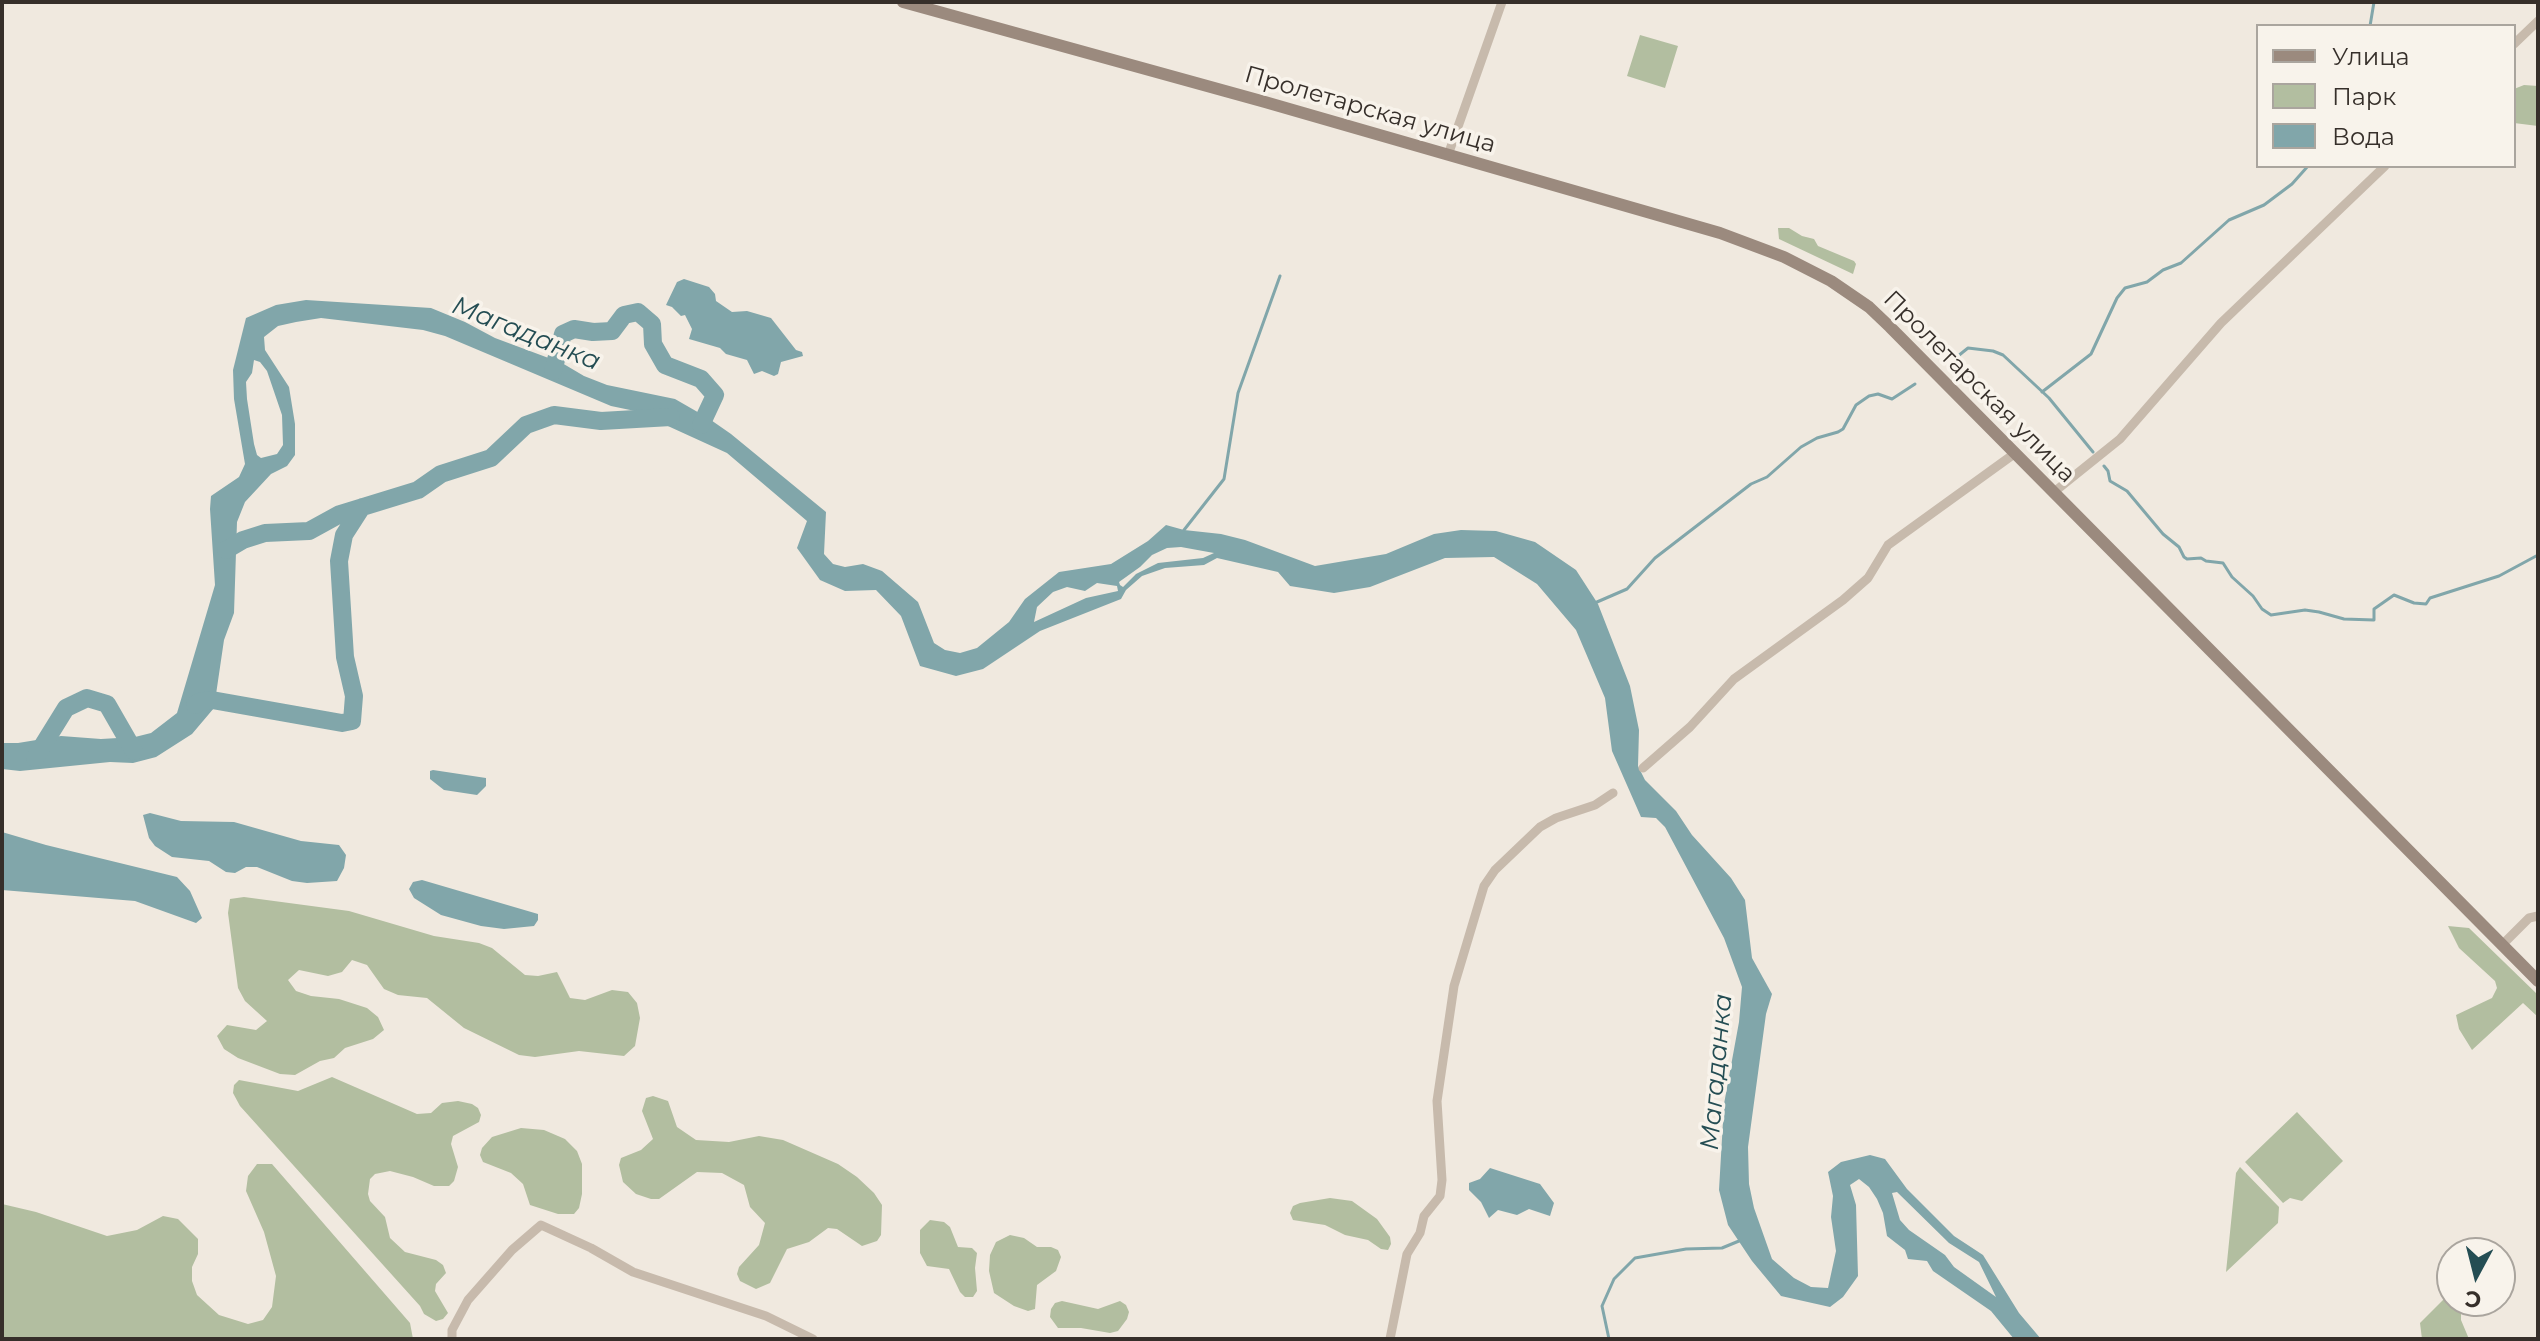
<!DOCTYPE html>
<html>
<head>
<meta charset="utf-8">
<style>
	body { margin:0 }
	#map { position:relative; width:2540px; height:1341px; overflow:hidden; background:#f0e9df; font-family:Montserrat,sans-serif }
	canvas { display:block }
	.frame { position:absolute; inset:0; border:4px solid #362f2a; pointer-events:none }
	.legend { position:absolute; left:2256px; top:24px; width:260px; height:144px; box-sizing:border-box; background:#f8f3eb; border:2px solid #aaa59e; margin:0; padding:10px 14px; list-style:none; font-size:24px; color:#362f2a }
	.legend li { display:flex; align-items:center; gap:16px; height:40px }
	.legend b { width:40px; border:2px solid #aaa59e }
	.north { position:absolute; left:2436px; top:1237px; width:80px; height:80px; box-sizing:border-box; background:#f8f3eb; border:2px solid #aaa59e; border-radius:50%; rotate:187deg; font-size:22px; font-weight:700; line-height:32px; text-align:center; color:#362f2a }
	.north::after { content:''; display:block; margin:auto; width:28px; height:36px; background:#244d53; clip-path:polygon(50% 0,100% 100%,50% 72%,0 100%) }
</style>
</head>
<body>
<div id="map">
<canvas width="2540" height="1341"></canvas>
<div class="frame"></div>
<ul class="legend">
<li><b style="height:10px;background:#9b8a7e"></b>Улица</li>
<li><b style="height:22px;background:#b2bea0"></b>Парк</li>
<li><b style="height:22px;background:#81a6aa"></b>Вода</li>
</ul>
<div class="north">С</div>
</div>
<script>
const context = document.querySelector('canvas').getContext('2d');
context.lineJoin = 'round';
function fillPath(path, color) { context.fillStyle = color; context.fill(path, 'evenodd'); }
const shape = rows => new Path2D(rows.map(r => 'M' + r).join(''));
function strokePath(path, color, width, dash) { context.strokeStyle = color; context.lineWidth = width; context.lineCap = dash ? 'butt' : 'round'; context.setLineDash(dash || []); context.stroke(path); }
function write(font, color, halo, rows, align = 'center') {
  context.font = font + ' Montserrat,sans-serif'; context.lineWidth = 7; context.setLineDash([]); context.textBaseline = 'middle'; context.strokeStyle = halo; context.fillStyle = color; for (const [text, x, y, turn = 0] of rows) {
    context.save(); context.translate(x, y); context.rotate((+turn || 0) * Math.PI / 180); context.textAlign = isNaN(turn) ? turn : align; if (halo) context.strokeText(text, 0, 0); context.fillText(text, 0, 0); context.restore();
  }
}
fillPath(shape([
	[1640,35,1678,46,1665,88,1627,76],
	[2524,85,2538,86,2538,126,2514,123,2514,89],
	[1778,228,1789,228,1802,236,1814,239,1818,246,1854,261,1856,264,1853,274,1779,239],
	[244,897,349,911,434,936,479,943,492,948,525,975,538,976,557,972,570,998,585,1000,612,990,628,992,637,1003,640,1018,635,1046,624,1056,579,1051,535,1057,519,1055,464,1028,427,998,398,995,384,989,367,965,352,960,342,972,328,976,299,970,288,980,296,991,311,996,339,999,367,1008,378,1017,384,1030,373,1039,345,1048,334,1058,320,1061,295,1075,280,1074,238,1058,224,1049,217,1036,227,1025,256,1030,267,1021,245,1001,238,988,228,913,230,899],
	[2448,926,2469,928,2538,995,2538,1017,2523,1003,2472,1050,2459,1029,2456,1015,2492,998,2497,988,2495,981,2459,948],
	[332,1077,417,1114,431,1113,442,1103,458,1101,472,1104,478,1108,481,1115,479,1122,453,1136,451,1144,458,1167,454,1181,449,1186,434,1186,413,1177,390,1171,375,1174,370,1179,368,1194,370,1201,385,1217,390,1238,405,1252,436,1260,443,1265,446,1273,436,1284,435,1291,448,1313,443,1319,436,1321,424,1314,420,1306,240,1106,233,1093,234,1085,239,1080,298,1091],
	[653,1096,668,1101,677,1127,696,1140,729,1142,759,1136,783,1140,838,1164,857,1177,874,1193,882,1205,881,1235,877,1241,862,1246,837,1229,828,1228,809,1242,787,1249,770,1283,756,1289,740,1281,737,1274,739,1267,759,1245,765,1223,750,1207,744,1185,722,1173,697,1172,659,1199,651,1199,636,1194,623,1182,619,1165,621,1158,641,1150,653,1139,642,1111,646,1098],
	[2297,1112,2343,1161,2302,1201,2290,1198,2283,1203,2245,1162],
	[521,1128,544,1130,565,1139,577,1151,582,1164,582,1194,579,1208,574,1214,558,1214,530,1205,523,1184,511,1173,483,1162,480,1155,482,1148,492,1137],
	[257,1164,272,1164,410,1323,413,1339,2,1339,2,1204,36,1212,107,1236,137,1230,163,1216,178,1219,198,1239,198,1254,192,1267,192,1281,197,1295,219,1315,248,1324,263,1320,272,1307,276,1276,264,1232,246,1191,248,1176],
	[2240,1167,2279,1207,2278,1223,2226,1272,2236,1173],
	[1330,1198,1352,1201,1377,1219,1390,1237,1391,1244,1388,1250,1381,1249,1368,1240,1345,1235,1325,1225,1293,1220,1290,1213,1293,1206,1300,1203],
	[930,1220,944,1222,950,1227,958,1247,972,1248,977,1253,975,1268,977,1291,973,1297,965,1297,960,1292,949,1269,927,1266,920,1253,920,1230],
	[1010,1235,1024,1238,1037,1247,1051,1247,1058,1250,1061,1257,1056,1271,1037,1285,1035,1309,1028,1311,1014,1306,994,1293,989,1271,990,1255,996,1242],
	[2452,1291,2452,1301,2461,1301,2461,1320,2469,1339,2422,1339,2420,1323],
	[1062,1301,1098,1309,1120,1301,1126,1305,1129,1312,1127,1319,1118,1331,1110,1333,1081,1328,1058,1328,1050,1317,1051,1309,1055,1303]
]), '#b2bea0');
fillPath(shape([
	[684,279,709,287,715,294,716,301,732,312,747,311,771,318,796,350,802,352,803,356,781,362,778,374,774,376,762,371,754,374,747,360,726,354,720,348,689,339,692,329,685,315,681,316,672,307,666,305,677,282],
	[306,300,431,308,465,322,495,338,562,363,584,376,607,385,675,399,708,418,731,434,826,512,824,554,833,564,845,567,863,564,882,571,918,602,934,643,945,650,960,653,977,648,1009,622,1025,599,1059,572,1111,564,1148,541,1166,525,1184,530,1221,534,1245,540,1315,566,1386,554,1434,534,1461,530,1496,531,1535,542,1576,570,1598,604,1630,686,1639,730,1638,766,1645,780,1676,811,1692,835,1731,878,1745,900,1752,958,1772,994,1766,1014,1748,1147,1749,1184,1754,1208,1772,1259,1794,1278,1811,1287,1828,1288,1836,1251,1831,1217,1833,1196,1828,1172,1841,1162,1870,1155,1885,1159,1907,1189,1954,1236,1983,1255,2019,1313,2041,1339,2014,1339,1991,1311,1933,1271,1927,1261,1908,1259,1905,1250,1887,1236,1883,1213,1877,1199,1869,1187,1859,1179,1850,1185,1856,1205,1858,1276,1843,1297,1830,1307,1781,1296,1752,1261,1728,1225,1719,1190,1724,1104,1739,1022,1742,987,1724,938,1665,827,1656,818,1641,817,1612,751,1605,698,1576,630,1537,584,1494,557,1445,558,1370,587,1334,593,1290,586,1278,572,1217,558,1204,565,1165,568,1142,576,1126,590,1121,599,1040,631,983,669,956,676,920,666,901,616,876,590,845,591,820,580,797,548,807,521,727,453,635,411,611,406,445,336,423,330,321,318,296,322,278,326,264,337,265,350,289,387,295,424,295,455,287,466,271,474,245,502,237,522,234,613,224,640,214,708,192,734,156,757,133,763,110,762,20,771,2,769,2,743,18,743,61,736,101,739,135,737,151,733,177,713,215,585,210,509,211,496,239,477,245,464,234,399,233,370,246,318,276,305],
	[254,360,260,362,267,371,282,415,283,445,277,454,261,458,257,455,254,444,247,399,246,382,252,373],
	[1181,547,1214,553,1203,558,1158,563,1136,574,1123,587,1120,585,1119,582,1140,567,1152,555,1167,548],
	[1097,583,1117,586,1118,591,1086,598,1034,622,1037,607,1053,592,1067,587,1085,591],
	[1897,1192,1949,1243,1979,1262,1996,1297,1954,1267,1945,1255,1909,1230,1900,1220,1892,1193],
	[433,770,486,778,486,786,477,795,444,790,430,779,430,771],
	[150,813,181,821,234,822,301,841,339,845,346,855,344,868,337,881,307,883,292,881,257,867,246,867,235,873,226,872,209,861,172,857,155,846,149,838,143,815],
	[2,832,46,845,177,877,190,891,202,918,196,923,135,901,2,890],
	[422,880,538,914,538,920,534,926,504,929,481,926,441,915,414,898,409,889,413,882],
	[1490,1168,1540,1184,1554,1203,1550,1216,1529,1209,1517,1215,1498,1210,1489,1218,1481,1202,1469,1190,1469,1183,1480,1179]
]), '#81a6aa');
strokePath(shape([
	[2370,26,2374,2],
	[1958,356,1968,348,1993,351,2003,355,2049,398,2093,452],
	[2042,392,2091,354,2117,298,2125,288,2147,282,2163,270,2181,263,2229,220,2264,205,2292,184,2308,166],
	[2104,466,2108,471,2110,481,2127,491,2163,534,2179,547,2184,557,2187,559,2201,558,2206,561,2223,563,2232,577,2253,596,2262,609,2271,615,2305,610,2319,612,2344,619,2374,620,2374,609,2394,595,2414,603,2426,604,2430,598,2499,576,2538,555],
	[1184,530,1224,479,1238,393,1280,276],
	[1597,602,1627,589,1655,558,1751,484,1767,477,1801,447,1817,438,1838,432,1843,429,1856,405,1869,396,1878,394,1892,399,1915,384],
	[1609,1339,1602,1306,1614,1279,1635,1258,1686,1249,1722,1248,1739,1241]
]), '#81a6aa', 3);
strokePath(shape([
	[553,371,563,334,574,329,593,332,612,331,624,315,638,312,652,324,653,344,665,365,701,379,715,395,701,425],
	[226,550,243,540,265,533,309,531,340,514,418,490,441,474,491,458,526,425,554,415,601,421,671,417],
	[195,705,199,702,212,700,342,723,352,721,354,696,345,657,339,561,344,535,362,507],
	[35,758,66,708,87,698,107,704,134,751]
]), '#81a6aa', 18);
strokePath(shape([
	[2514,44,2538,21],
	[1448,155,1502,2],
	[2054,492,2120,439,2221,323,2385,166],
	[1643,768,1690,727,1734,679,1843,600,1868,578,1888,545,2014,454],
	[2502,945,2529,918,2538,916],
	[452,1339,452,1330,468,1300,512,1250,541,1225,591,1248,633,1272,766,1316,813,1339],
	[1390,1339,1407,1254,1420,1233,1424,1216,1440,1196,1442,1180,1437,1101,1454,986,1484,886,1495,870,1540,827,1556,818,1595,805,1613,793]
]), '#c7baac', 9);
strokePath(shape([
	[903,2,1265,102,1720,233,1784,257,1831,281,1869,307,1890,327,2538,981]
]), '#9b8a7e', 12);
write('24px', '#362f2a', '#f8f3eb', [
	["Пролетарская улица",1370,110,16],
	["Пролетарская улица",1979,387,45]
]);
write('italic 26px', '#244d53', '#f8f3eb', [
	["Магаданка",526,334,22],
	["Магаданка",1717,1072,-85]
]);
</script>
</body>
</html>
